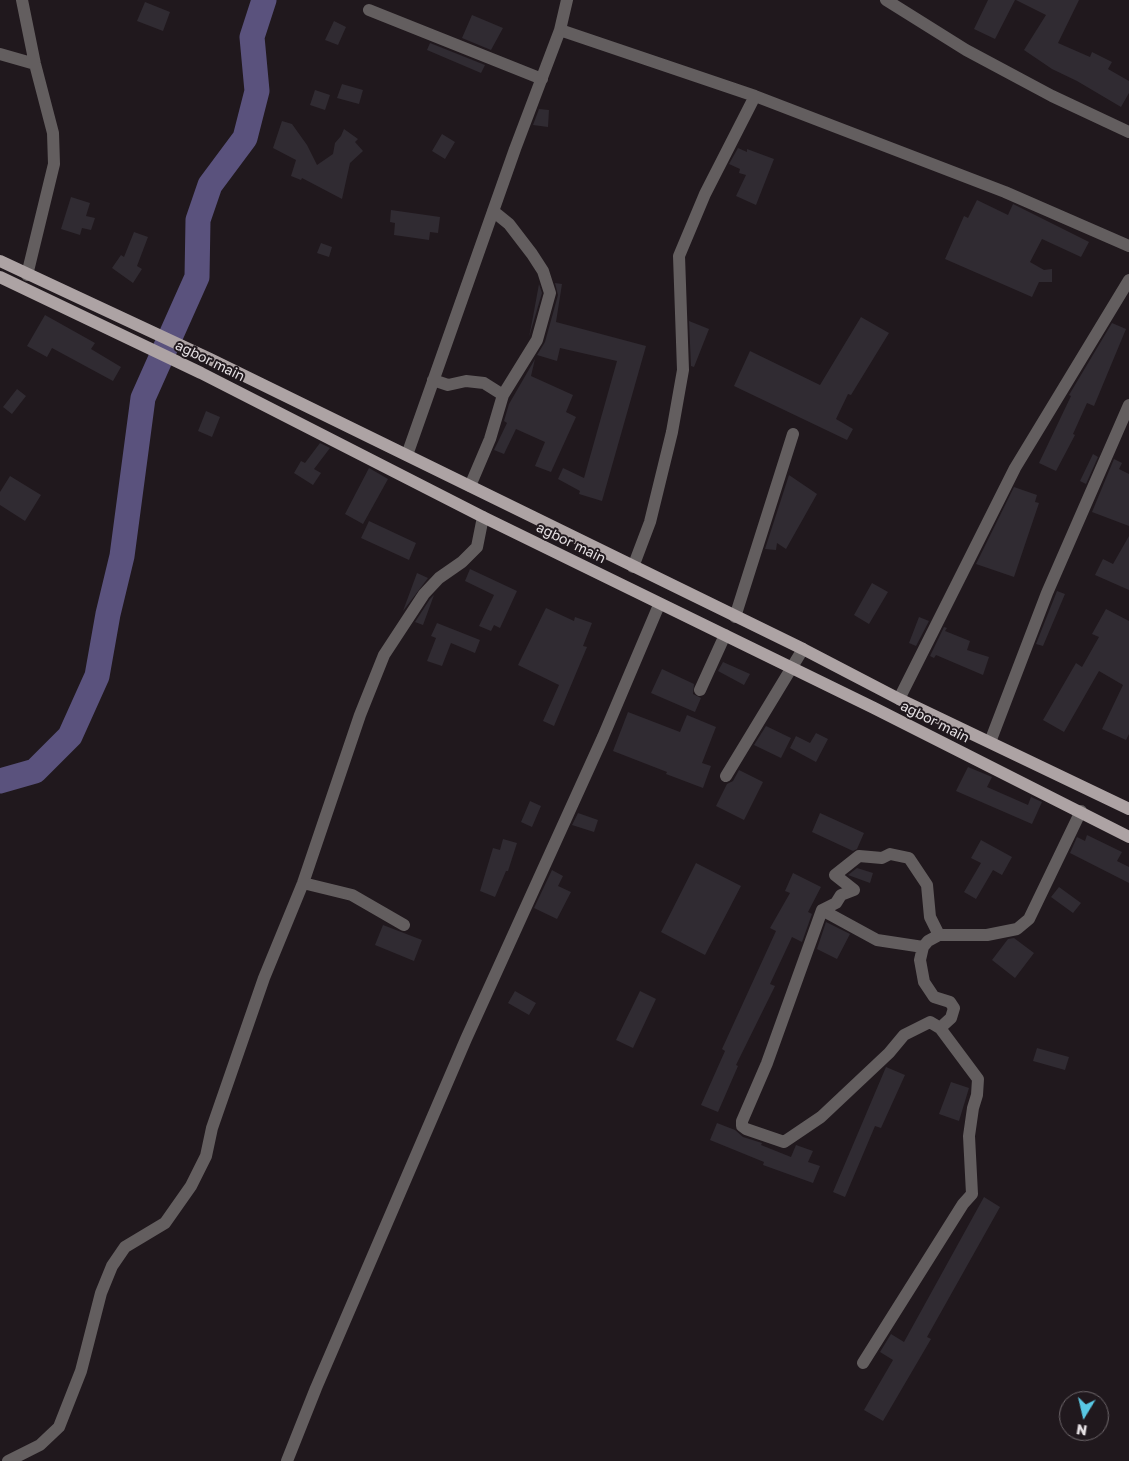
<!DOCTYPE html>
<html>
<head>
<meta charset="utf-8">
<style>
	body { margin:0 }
	#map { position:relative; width:1129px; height:1461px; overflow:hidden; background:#20181d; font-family:"Golos Text",sans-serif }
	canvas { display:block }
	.north { position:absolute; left:1059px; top:1391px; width:50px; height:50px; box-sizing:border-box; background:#20181d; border:1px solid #6f686c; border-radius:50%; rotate:189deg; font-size:14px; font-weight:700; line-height:20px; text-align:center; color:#e5e0e3 }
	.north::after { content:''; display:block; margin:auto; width:18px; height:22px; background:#59c8e4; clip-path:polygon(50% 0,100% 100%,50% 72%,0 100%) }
</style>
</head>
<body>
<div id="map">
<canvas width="1129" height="1461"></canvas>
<div class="north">N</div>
</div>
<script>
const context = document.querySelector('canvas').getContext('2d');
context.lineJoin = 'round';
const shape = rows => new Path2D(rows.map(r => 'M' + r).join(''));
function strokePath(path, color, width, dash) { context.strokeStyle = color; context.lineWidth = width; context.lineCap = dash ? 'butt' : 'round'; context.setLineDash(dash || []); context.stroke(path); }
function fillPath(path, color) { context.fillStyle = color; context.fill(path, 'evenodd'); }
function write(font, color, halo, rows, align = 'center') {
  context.font = font + ' "Golos Text",sans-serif'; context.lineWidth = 4; context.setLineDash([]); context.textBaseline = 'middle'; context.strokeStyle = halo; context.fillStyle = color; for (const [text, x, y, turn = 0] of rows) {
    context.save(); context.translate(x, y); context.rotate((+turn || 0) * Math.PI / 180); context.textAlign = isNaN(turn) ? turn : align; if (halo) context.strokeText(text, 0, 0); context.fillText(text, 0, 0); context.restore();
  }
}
strokePath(shape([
	[0,781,35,771,70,736,97,676,108,614,122,556,143,398,197,277,198,220,210,185,245,138,257,91,252,37,264,0]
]), '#5a527d', 25);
fillPath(shape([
	[988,0,1015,0,995,39,974,29],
	[1016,0,1079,0,1058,43,1090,57,1092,52,1112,62,1108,69,1129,81,1129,93,1121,107,1077,81,1052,69,1024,50,1046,15],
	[145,2,170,12,163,31,137,21],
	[472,15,503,28,491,50,462,38],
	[334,21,346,27,338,45,325,40],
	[430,43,485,65,481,73,427,50],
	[342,84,363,90,359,104,337,98],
	[315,90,330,95,325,110,310,105],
	[539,109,549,110,548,127,533,125],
	[282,121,292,124,307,145,317,165,333,154,335,143,341,136,344,129,358,139,355,142,363,151,350,163,342,199,302,178,301,180,291,176,296,160,273,148],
	[442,134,455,142,445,159,432,151],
	[738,148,747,152,747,149,774,159,756,205,736,196,746,175,739,173,740,169,729,164],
	[71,197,90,203,86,216,95,218,91,230,82,228,80,235,61,229],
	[977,200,1008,215,1013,204,1089,242,1081,257,1042,239,1030,262,1044,270,1052,269,1052,282,1039,282,1032,297,945,259,964,216,968,218],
	[391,210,440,217,438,233,430,232,429,240,394,235,395,223,390,222],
	[134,232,148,237,137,266,142,269,133,283,112,268,121,255,124,257],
	[321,243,332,247,329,257,317,253],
	[555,283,562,284,556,322,646,346,602,501,579,494,580,491,558,479,563,468,584,478,617,361,560,348,557,361,537,355,545,342,558,295],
	[539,284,542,293,529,337,532,322],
	[45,315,95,343,91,349,121,367,113,381,52,348,47,357,27,346],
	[861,317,889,333,851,395,848,394,836,419,853,429,847,440,734,386,750,351,820,385],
	[689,321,709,329,694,367,691,366],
	[1112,323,1126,329,1094,406,1087,403,1073,434,1075,435,1056,471,1039,463,1071,396,1069,395],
	[535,359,531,376,573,395,566,412,576,417,551,472,535,466,545,442,516,429,504,454,494,450,507,423,504,421,509,404],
	[17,389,26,396,12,414,3,407],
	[206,411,220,417,212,437,198,431],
	[320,443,330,448,314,469,321,473,313,485,294,473,301,461,305,463],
	[1093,454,1098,457,1086,484,1080,481],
	[1114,459,1122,463,1119,469,1129,474,1129,526,1092,512],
	[369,468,388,479,363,524,345,514],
	[789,475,817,494,786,549,777,543,776,550,765,549],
	[10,476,41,495,25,521,0,505,0,492],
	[1014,487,1037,495,1035,502,1039,503,1014,577,976,564],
	[369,521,416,543,409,560,361,538],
	[1129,536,1129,590,1095,575,1103,559,1113,564],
	[470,569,517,591,500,628,494,625,491,631,479,626,494,595,465,581],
	[417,573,428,578,403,611],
	[872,583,888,592,869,624,854,615],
	[1057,591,1065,594,1043,646,1036,644],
	[434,595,423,625,415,622,430,599],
	[546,608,574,621,575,617,592,623,583,646,587,647,554,726,543,721,559,685,518,665],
	[1106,609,1129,621,1129,734,1126,740,1102,729,1123,685,1099,671,1064,732,1043,720,1076,663,1082,667,1099,637,1092,634],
	[919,617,929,621,916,646,909,643],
	[437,623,480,640,475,653,451,643,442,666,427,661,436,638,431,636],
	[944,627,947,628,945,631,970,641,967,650,989,657,983,675,936,655,934,658,930,656],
	[723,662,750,674,744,685,718,671],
	[662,669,694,684,693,694,701,698,695,712,651,693],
	[628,712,680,732,687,715,716,727,702,763,711,766,703,788,666,774,667,772,613,751],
	[766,726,791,738,781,758,754,745],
	[816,733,828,739,816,762,790,748,796,736,810,743],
	[968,767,992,777,987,787,1028,805,1031,797,1042,802,1032,824,956,791],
	[739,770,763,782,744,820,716,806,727,784,733,781],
	[530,801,541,806,532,827,521,822],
	[578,813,598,820,594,832,572,825],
	[820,813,864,833,857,849,853,851,812,832],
	[1087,835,1122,852,1117,861,1129,867,1129,883,1070,853,1077,837,1085,841],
	[503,839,517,843,508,871,506,871,495,897,480,891,493,848,500,850],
	[981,840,1012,857,1002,875,993,870,976,899,964,892,981,863,971,858],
	[696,863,741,886,705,955,661,932],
	[857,868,873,873,870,883,848,875],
	[552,870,563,876,558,886,571,892,557,919,534,908],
	[793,873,821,887,808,912,812,914,802,942,792,937,770,984,775,986,736,1065,738,1066,718,1112,701,1105,725,1051,722,1049,776,931,770,928,790,893,785,891],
	[1059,887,1081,903,1073,913,1051,897],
	[826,922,850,934,837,959,817,949],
	[383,925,422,940,414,961,375,945],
	[1014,938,1034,953,1015,978,992,960,1008,939],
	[515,991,536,1003,529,1015,508,1003],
	[640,991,656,999,633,1048,616,1040],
	[1037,1048,1069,1057,1065,1070,1033,1061],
	[886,1067,905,1075,881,1128,875,1126,845,1197,833,1192],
	[951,1082,969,1088,959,1121,939,1114],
	[717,1123,735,1130,743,1137,762,1143,761,1145,791,1157,796,1145,813,1151,808,1162,820,1166,813,1183,763,1165,764,1162,710,1140],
	[984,1197,1000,1207,927,1337,931,1339,883,1421,864,1410,893,1360,880,1352,891,1334,904,1342]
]), '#302b32');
strokePath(shape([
	[22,0,35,64,53,133,54,164,27,275],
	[886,0,966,50,1052,96,1129,132],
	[369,10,542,79],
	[560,30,755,96,1005,192,1129,246],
	[0,54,35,64],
	[493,211,509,224,532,254,543,271,550,293,537,340,503,395],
	[433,380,448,385,466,381,484,383,503,395,490,439,470,486],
	[407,455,515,149,560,30,567,0],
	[633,567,650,522,672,432,683,370,679,256,705,194,755,96],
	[735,617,793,434],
	[700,690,725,635],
	[899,699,1015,468,1129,280],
	[990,742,1047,593,1129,405],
	[726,776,803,649],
	[303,883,352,895,404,925],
	[822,910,877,940,923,947],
	[939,935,930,917,927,885,909,858,890,854,882,858,859,856,835,875,854,890,841,895,836,903,822,910,767,1063,742,1121,742,1126,746,1129,784,1142,821,1117,889,1053,904,1035,930,1022,940,1028,951,1018,954,1008,950,1002,934,997,924,982,920,960,923,947,928,941,939,935,987,935,1017,929,1029,919,1081,811],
	[863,1363,963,1204,972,1194,969,1136,973,1108,977,1095,978,1079,940,1028],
	[8,1461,40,1445,59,1427,81,1371,101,1293,112,1266,125,1247,165,1223,191,1186,206,1156,212,1128,264,978,303,883,360,715,384,655,424,594,439,578,462,562,477,547,483,517],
	[287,1461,316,1388,466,1039,603,737,659,605]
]), '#635e5f', 12);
strokePath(shape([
	[0,261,210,359,803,649,899,699,1129,809],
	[0,277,201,373,483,517,874,708,1129,837]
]), '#ada3a4', 12);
write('14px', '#e5e0e3', '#20181d', [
	["agbor main",210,361,26],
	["agbor main",571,543,26],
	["agbor main",935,722,27]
]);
</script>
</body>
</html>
